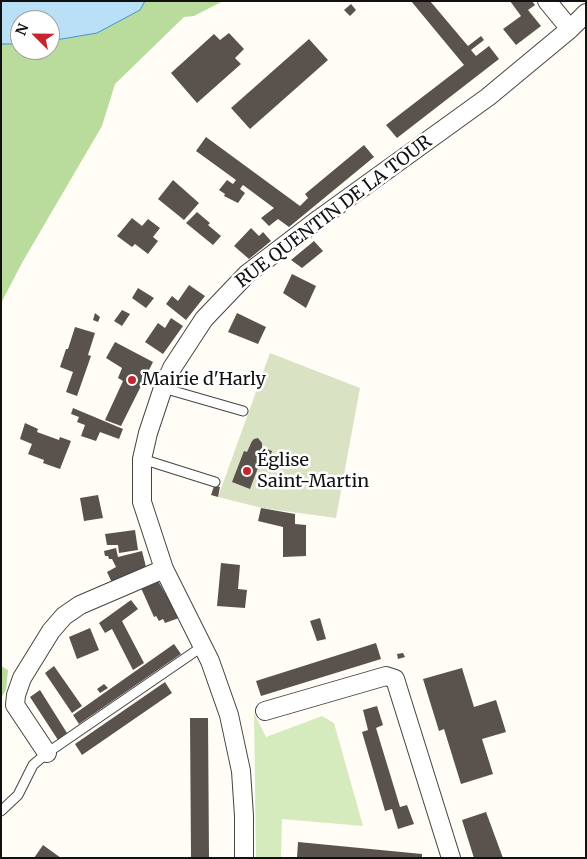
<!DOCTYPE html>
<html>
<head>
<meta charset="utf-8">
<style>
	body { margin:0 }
	#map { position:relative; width:587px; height:859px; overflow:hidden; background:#fffdf5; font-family:Merriweather,serif }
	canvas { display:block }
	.frame { position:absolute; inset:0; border:2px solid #111; pointer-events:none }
	.north { position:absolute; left:10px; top:10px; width:50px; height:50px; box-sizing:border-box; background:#fff; border:1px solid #a0a0a0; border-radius:50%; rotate:293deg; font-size:14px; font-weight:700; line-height:20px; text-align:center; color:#111 }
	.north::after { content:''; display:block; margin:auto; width:18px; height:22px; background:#c4262e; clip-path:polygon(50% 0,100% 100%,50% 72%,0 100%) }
</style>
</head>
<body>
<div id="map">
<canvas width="587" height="859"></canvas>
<div class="frame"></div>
<div class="north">N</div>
</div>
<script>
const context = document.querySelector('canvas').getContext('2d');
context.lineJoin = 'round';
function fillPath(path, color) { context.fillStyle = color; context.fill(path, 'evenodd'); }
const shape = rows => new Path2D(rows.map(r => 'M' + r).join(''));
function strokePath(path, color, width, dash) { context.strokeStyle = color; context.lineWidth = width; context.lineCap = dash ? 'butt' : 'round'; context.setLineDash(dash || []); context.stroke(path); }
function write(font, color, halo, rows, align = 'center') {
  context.font = font + ' Merriweather,serif'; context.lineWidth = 5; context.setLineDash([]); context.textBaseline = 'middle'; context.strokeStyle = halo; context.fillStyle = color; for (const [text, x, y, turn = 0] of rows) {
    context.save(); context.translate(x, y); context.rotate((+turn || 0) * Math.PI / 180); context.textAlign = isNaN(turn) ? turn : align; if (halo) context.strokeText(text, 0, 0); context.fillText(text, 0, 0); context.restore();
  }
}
fillPath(shape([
	[254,713,266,737,322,716,334,723,363,826,282,819,281,858,256,858]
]), '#d5ebbd');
fillPath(shape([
	[1,1,223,1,194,16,184,17,115,84,102,126,23,261,1,303],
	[20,20,50,20,50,50,20,50],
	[1,666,8,670,6,690,1,698]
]), '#b9dc9c');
fillPath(shape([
	[270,353,360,388,336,518,262,508,218,497]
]), '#d9e3c4');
const water = shape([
	[1,1,145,1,140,10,97,33,50,41,50,20,20,20,20,44,1,44,1,1]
]);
fillPath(water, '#b9e0f7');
strokePath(water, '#3f96cf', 1);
fillPath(shape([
	[411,1,430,1,468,46,481,36,484,40,471,50,476,56,489,46,499,59,397,138,386,125,464,65],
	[510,1,532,1,535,5,528,10,541,26,516,45,503,29,521,16],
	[351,4,356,10,350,16,344,10],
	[229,33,244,49,235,58,241,64,197,103,171,73,214,34,220,40],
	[309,39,328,60,250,129,231,108],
	[206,137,300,206,308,198,305,194,364,145,374,157,289,227,278,219,269,226,261,218,274,208,243,185,240,189,245,193,238,203,224,196,225,194,219,190,227,180,233,184,236,180,196,151],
	[173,180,199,203,184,220,158,199],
	[197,212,210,223,208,225,221,236,213,245,186,223],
	[132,218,142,226,148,219,160,228,153,237,158,241,148,254,135,244,132,247,117,236],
	[251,228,259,236,263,232,271,241,249,259,234,246],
	[314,241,323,251,302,268,291,260],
	[292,274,316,286,306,308,283,293],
	[189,285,205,296,186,320,166,304,172,296,178,301],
	[138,288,154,298,146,308,132,298],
	[122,310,130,314,122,326,114,321],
	[95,313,100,317,98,322,93,320],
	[237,313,266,327,258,344,228,332],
	[171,318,183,326,163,354,145,342,158,323,165,328],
	[75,327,95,333,88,355,91,356,77,396,66,392,73,372,60,367,66,349,68,349],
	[115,342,153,362,121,426,105,420,123,381,118,378,122,368,106,358],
	[73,408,123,429,119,439,100,432,96,441,81,436,85,425,77,422,79,417,71,414],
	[25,423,38,429,37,432,59,440,60,437,71,441,60,469,43,463,44,460,28,454,32,444,20,439],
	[258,438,262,443,262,447,272,451,269,459,262,457,250,489,232,482,244,451,247,452,252,441,254,439],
	[214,486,220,487,218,497,211,495],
	[98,495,103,518,84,521,80,498],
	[261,508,295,514,295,524,306,525,306,556,283,557,283,527,258,521],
	[135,530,138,550,119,553,118,545,107,545,105,534],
	[116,548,118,557,142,551,147,571,113,585,107,572,116,567,112,559,109,559,108,556,105,556,104,551],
	[221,563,240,565,238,589,247,590,245,608,217,606],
	[157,579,165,593,166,593,179,618,165,623,163,619,159,621,156,616,154,617,141,588],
	[131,600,138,609,122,621,144,663,133,670,112,629,105,633,99,623],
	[320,618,326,639,317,641,310,621],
	[90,628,99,650,77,659,69,637],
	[376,643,381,659,261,696,256,681],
	[174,644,181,654,79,724,73,715],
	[403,653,405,657,398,659,397,654],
	[54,666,82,706,72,713,45,673],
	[462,668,474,707,496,700,506,732,482,739,493,774,461,784,444,729,439,731,423,679],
	[165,682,172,693,82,755,75,744],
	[104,684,108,688,100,693,97,689],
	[40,690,67,733,58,740,30,697],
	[377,706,383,725,376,728,400,807,407,805,414,824,398,829,392,809,385,811,362,732,368,730,363,710],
	[190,718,208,718,209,858,191,858],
	[486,812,503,858,474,858,462,820],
	[298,842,422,854,422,858,297,858],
	[43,845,61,858,34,858]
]), '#5a524d');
const lane = shape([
	[163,388,243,411],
	[142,459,215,482],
	[1,811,18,795,33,765,47,753,203,646]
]);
const street = shape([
	[547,1,570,29],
	[265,711,386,676,395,679,451,858],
	[47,753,15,705,16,695,22,678,51,631,64,616,80,605,164,569],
	[244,858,244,816,241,771,229,715,210,661,164,569,142,502,142,459,148,433,163,388,172,368,204,319,247,274,319,219,488,97,570,29,586,13]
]);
strokePath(lane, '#444', 11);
strokePath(street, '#444', 20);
strokePath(lane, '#fff', 9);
strokePath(street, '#fff', 18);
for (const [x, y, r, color] of [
	[132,380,5,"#c4262e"],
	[247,471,5,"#c4262e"]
]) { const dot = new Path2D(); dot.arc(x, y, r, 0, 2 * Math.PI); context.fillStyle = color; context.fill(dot); strokePath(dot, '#fff', 2); }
write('18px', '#111', '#fff', [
	["RUE QUENTIN DE LA TOUR",334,212,-37]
]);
write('18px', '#111', '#fff', [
	["Mairie d'Harly",142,380],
	["Église",257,461],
	["Saint-Martin",257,482]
], 'left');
</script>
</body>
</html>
